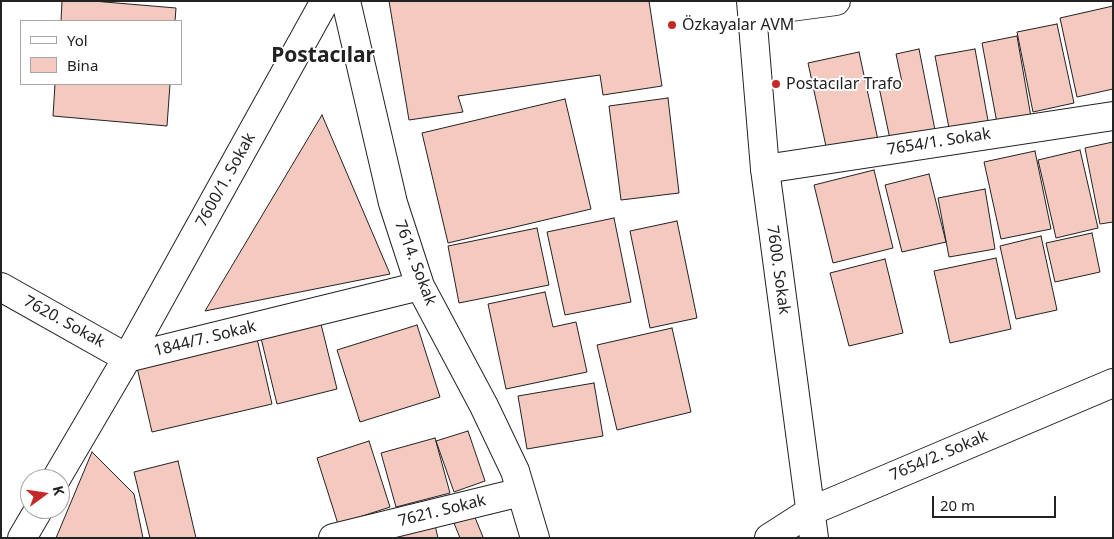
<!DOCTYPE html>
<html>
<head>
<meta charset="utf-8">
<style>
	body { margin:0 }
	#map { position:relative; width:1114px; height:539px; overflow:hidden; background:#fff; font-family:"Noto Sans",sans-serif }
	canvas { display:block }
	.frame { position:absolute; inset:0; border:2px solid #222; pointer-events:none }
	.legend { position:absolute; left:20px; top:20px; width:162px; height:65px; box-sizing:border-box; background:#fff; border:1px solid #a7a7a7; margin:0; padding:6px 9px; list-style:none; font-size:15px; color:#222 }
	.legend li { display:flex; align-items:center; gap:10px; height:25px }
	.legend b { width:25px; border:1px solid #a7a7a7 }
	.north { position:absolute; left:20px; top:469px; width:50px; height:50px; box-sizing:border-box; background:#fff; border:1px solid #a7a7a7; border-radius:50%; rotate:76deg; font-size:14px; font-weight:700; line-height:20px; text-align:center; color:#222 }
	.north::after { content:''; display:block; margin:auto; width:18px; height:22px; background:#c62828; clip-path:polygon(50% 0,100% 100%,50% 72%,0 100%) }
	.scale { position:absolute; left:932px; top:496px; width:124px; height:22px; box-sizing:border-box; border:2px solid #222; border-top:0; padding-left:6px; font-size:15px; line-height:18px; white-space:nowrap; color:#222; -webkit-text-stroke:4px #fff; paint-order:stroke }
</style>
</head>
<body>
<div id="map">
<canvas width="1114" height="539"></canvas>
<div class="frame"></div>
<ul class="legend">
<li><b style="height:6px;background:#fff"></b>Yol</li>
<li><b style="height:14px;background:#f3c9c0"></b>Bina</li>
</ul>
<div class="north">K</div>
<div class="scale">20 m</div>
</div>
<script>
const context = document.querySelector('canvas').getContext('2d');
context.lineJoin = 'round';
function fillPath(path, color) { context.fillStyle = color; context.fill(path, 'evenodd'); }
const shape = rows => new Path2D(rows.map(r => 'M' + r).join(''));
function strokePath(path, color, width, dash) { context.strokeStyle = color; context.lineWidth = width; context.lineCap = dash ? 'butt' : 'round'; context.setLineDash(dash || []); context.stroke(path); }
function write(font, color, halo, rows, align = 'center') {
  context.font = font + ' "Noto Sans",sans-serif'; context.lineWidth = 4; context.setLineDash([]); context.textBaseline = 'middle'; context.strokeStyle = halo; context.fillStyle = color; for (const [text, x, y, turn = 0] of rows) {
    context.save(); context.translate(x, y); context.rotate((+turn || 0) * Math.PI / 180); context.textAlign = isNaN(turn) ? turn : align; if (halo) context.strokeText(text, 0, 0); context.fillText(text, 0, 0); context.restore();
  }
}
const building = shape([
	[62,1,93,1,176,8,175,21,61,21,62,1],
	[389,1,649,1,662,86,603,95,600,75,458,96,463,112,409,120,389,1],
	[1113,6,1113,89,1077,97,1060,18,1113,6],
	[1057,24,1074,103,1033,112,1017,32,1057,24],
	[1017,36,1031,117,997,123,982,43,1017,36],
	[919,49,936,135,891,144,879,87,902,82,896,54,919,49],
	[975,49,989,126,950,133,935,56,975,49],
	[859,52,878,140,827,151,808,63,859,52],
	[55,84,170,84,167,126,53,116,55,84],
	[668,98,679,193,621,200,609,106,668,98],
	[565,99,591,209,448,243,422,133,565,99],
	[322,115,390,274,205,311,322,115],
	[1113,142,1113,222,1100,224,1085,148,1113,142],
	[1080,150,1098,228,1056,238,1038,160,1080,150],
	[1035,151,1051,229,1001,239,984,162,1035,151],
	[874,170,893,248,833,263,814,185,874,170],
	[929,174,946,242,902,252,885,185,929,174],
	[985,189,995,249,949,257,938,198,985,189],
	[614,218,631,302,565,315,547,232,614,218],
	[677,221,697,318,650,328,630,231,677,221],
	[537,228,549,285,459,303,448,246,537,228],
	[1092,233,1100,272,1055,282,1046,243,1092,233],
	[1041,236,1057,310,1016,319,1000,246,1041,236],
	[996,258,1011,329,950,343,934,271,996,258],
	[885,259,903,333,849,346,830,273,885,259],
	[545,292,553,327,576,322,587,372,506,389,488,304,545,292],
	[320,320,337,389,277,404,260,334,320,320],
	[417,325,440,397,360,422,337,350,417,325],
	[672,328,691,412,617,430,597,345,672,328],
	[256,334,272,404,152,432,136,363,256,334],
	[594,383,603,436,527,449,518,396,594,383],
	[468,431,485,481,454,492,436,441,468,431],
	[435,438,450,493,396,507,381,453,435,438],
	[369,441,390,507,338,524,317,458,369,441],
	[92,452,134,494,143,538,56,538,92,452],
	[178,461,196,538,150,538,134,472,178,461],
	[474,515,483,537,480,538,460,538,454,523,474,515],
	[435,525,438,538,397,538,396,535,435,525]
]);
fillPath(building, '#f3c9c0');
strokePath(building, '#222', 1);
const street = shape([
	[346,1,393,203,420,286,484,406,515,471,535,538],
	[753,12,836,1],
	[765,169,1113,116],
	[1,287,127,358],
	[127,358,420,286],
	[56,479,127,358,325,1],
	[22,538,39,509],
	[333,538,521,492],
	[769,538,811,511,1113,383]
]);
const secondary = shape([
	[751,1,765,169,814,538]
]);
strokePath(street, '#222', 30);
strokePath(secondary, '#222', 30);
strokePath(street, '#fff', 28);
strokePath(secondary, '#fff', 28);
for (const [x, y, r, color] of [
	[672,25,5,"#c62828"],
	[776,84,5,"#c62828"]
]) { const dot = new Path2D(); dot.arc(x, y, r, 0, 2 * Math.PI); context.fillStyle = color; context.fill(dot); strokePath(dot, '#fff', 2); }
write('16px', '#222', '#fff', [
	["Özkayalar AVM",682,25],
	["Postacılar Trafo",786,84]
], 'left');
write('16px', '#222', '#fff', [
	["7654/1. Sokak",939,142,-9],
	["7600/1. Sokak",226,180,-61],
	["7614. Sokak",415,263,69],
	["7600. Sokak",778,270,82],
	["7620. Sokak",64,322,29],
	["1844/7. Sokak",205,339,-14],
	["7654/2. Sokak",939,456,-23],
	["7621. Sokak",442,511,-14]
]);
write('bold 21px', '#222', '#fff', [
	["Postacılar",323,56]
]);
</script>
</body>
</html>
